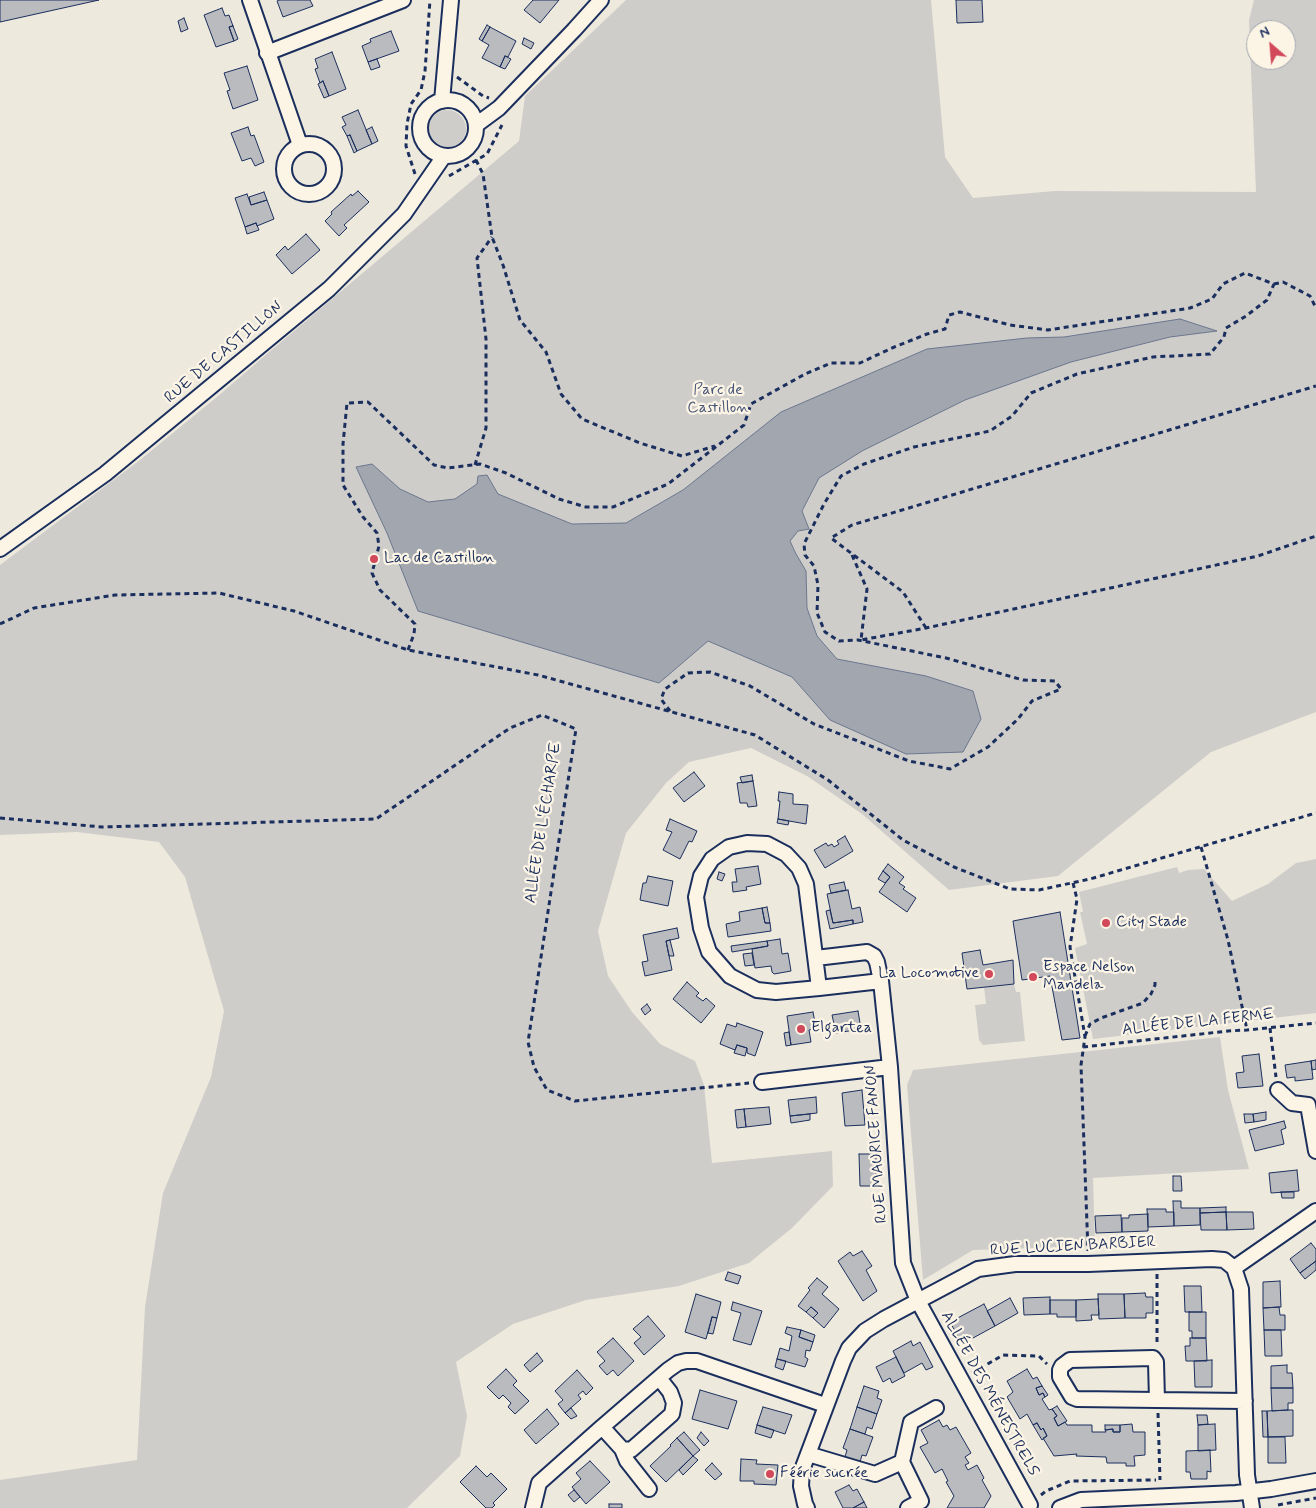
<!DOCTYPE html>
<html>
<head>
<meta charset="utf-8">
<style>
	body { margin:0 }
	#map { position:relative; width:1316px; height:1508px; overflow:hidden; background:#eee9dd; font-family:Mynerve,sans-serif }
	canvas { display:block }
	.north { position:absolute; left:1246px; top:20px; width:50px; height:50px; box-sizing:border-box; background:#fcf5e5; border:1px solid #a2a6af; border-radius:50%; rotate:333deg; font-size:14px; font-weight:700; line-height:20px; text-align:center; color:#1b2f5e }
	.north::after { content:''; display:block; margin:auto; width:18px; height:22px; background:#d1495b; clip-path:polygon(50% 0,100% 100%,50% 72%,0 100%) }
</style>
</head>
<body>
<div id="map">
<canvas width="1316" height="1508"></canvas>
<div class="north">N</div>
</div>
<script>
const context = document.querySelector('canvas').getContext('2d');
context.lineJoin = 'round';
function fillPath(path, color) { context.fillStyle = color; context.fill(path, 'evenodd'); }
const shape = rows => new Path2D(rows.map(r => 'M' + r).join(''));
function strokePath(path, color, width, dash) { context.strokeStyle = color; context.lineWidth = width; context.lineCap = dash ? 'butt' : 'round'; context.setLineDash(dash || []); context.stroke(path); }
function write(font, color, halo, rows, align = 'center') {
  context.font = font + ' Mynerve,sans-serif'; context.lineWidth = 4.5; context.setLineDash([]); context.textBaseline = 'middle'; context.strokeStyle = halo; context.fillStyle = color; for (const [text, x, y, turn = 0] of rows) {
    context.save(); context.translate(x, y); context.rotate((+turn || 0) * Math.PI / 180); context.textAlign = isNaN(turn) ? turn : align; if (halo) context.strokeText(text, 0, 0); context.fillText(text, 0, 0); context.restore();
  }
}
fillPath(shape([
	[626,0,931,0,945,157,973,198,1055,191,1256,192,1249,20,1254,0,1316,0,1316,712,1211,752,1058,876,949,890,862,814,807,776,751,748,689,762,666,783,626,833,598,931,608,976,632,1012,660,1044,695,1061,704,1085,712,1163,832,1151,833,1186,792,1228,749,1263,679,1286,586,1300,513,1324,456,1362,467,1416,460,1456,407,1508,0,1508,0,1480,137,1460,145,1307,163,1193,211,1077,224,1011,185,877,159,842,77,832,0,835,0,565,140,460,218,396,268,353,519,141,525,96],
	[1256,30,1286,30,1286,60,1256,60],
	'428 129a19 19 0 1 1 38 0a19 19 0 1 1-38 0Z',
	[1316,859,1316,1013,1093,1039,1075,948,1087,944,1080,912,1083,912,1079,892,1177,867,1179,873,1188,870,1204,869,1232,901,1268,884,1296,863],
	[1014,984,1016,992,1020,992,1025,1041,983,1045,979,1040,975,1005,986,1004,984,987],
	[1220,1037,1228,1090,1249,1169,1093,1178,1095,1246,973,1250,923,1280,907,1085,913,1070]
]), '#cfcdca');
const water = shape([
	[1180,319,1217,331,1170,337,1071,362,965,400,862,451,819,478,802,511,809,529,798,531,790,541,796,554,806,571,807,608,817,636,837,659,926,676,973,691,981,719,963,752,906,754,830,720,792,677,708,641,659,683,418,611,387,533,356,467,372,464,400,489,428,502,455,499,477,484,478,476,487,475,498,494,572,524,626,523,683,490,781,412,927,349,1027,338,1064,337,1180,319]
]);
fillPath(water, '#a2a7af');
strokePath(water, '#6c778f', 1);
const building = shape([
	[0,0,99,0,0,22,0,0],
	[279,0,310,0,313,6,283,17,277,1,279,0],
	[533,0,559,0,540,23,524,10,533,0],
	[956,0,982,0,983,22,957,23,956,0],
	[222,8,225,16,229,15,233,26,229,27,234,41,216,47,204,15,222,8],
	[184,18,188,29,181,32,178,21,184,18],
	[487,25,490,27,482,41,479,39,487,25],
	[233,26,238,39,234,41,229,27,233,26],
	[490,27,516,41,508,57,505,56,500,67,482,58,489,45,482,41,490,27],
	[391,31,399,51,368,62,362,46,371,42,370,39,391,31],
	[524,38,534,43,531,49,522,44,524,38],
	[332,52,346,89,329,96,323,81,320,83,315,69,318,68,315,59,332,52],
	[505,56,511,59,505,69,500,67,505,56],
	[377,59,380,67,371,70,368,62,377,59],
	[247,66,258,100,233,109,227,91,230,90,224,73,247,66],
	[323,81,329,96,324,98,318,84,323,81],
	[358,110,372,144,357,151,350,135,347,136,342,127,346,125,342,117,358,110],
	[248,127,251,136,254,135,264,162,255,166,251,158,242,161,231,133,248,127],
	[372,127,378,141,372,144,366,130,372,127],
	[350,135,357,151,354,153,347,136,350,135],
	[358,191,369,202,344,225,347,228,339,236,325,221,332,214,331,212,351,194,352,196,358,191],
	[264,192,267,200,251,205,249,197,264,192],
	[247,194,251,205,267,200,274,219,257,226,256,223,245,227,235,198,247,194],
	[256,223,259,230,247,234,245,227,256,223],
	[306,234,320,250,292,274,276,255,285,246,288,250,306,234],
	[694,772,705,786,684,802,673,788,694,772],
	[752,775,753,781,742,783,740,777,752,775],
	[753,781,757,806,748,807,747,803,740,803,737,783,753,781],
	[779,792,793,794,793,804,808,805,806,824,778,819,780,801,778,801,779,792],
	[670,819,697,831,692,842,689,841,680,859,663,850,672,832,666,830,670,819],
	[778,819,789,821,788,825,777,823,778,819],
	[845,836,853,851,825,868,814,850,826,843,828,846,832,844,834,847,839,844,837,841,845,836],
	[888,864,904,877,899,883,905,887,903,889,916,898,907,912,879,892,890,877,883,871,888,864],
	[758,866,761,884,746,887,747,890,733,892,732,882,737,882,735,869,758,866],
	[883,871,890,877,885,883,878,879,883,871],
	[719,872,725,874,722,881,717,879,719,872],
	[648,876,673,881,668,906,640,900,643,883,646,883,648,876],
	[844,882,846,890,831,893,829,885,844,882],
	[848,890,852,909,860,907,863,922,853,924,853,920,833,923,827,894,848,890],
	[767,907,770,923,765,923,762,908,767,907],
	[762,908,765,923,770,923,771,931,728,937,726,924,740,921,739,912,762,908],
	[830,910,833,923,853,920,853,924,830,929,826,911,830,910],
	[1060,912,1080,1038,1062,1040,1050,976,1022,980,1013,921,1060,912],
	[677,928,679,938,666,941,672,970,645,976,642,962,648,961,643,935,677,928],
	[780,939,782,954,788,953,791,971,774,974,772,972,771,966,755,968,752,949,768,946,767,941,780,939],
	[670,940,674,956,669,956,666,941,670,940],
	[767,941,768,946,732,952,731,946,767,941],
	[980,950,983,965,1013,960,1014,984,967,989,962,953,980,950],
	[752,953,754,965,745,966,743,954,752,953],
	[687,982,699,993,696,996,703,1001,706,998,715,1006,701,1023,673,999,687,982],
	[647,1004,651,1010,645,1015,641,1009,647,1004],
	[858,1011,861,1029,836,1033,832,1015,858,1011],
	[813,1012,816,1028,809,1030,811,1042,791,1045,787,1016,813,1012],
	[737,1023,763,1032,755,1056,747,1053,747,1048,737,1045,735,1050,720,1044,727,1024,736,1027,737,1023],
	[789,1032,791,1045,786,1046,784,1033,789,1032],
	[737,1045,747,1048,745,1056,734,1053,737,1045],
	[1259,1054,1263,1086,1238,1088,1236,1073,1244,1072,1242,1056,1259,1054],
	[1316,1060,1316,1069,1312,1070,1311,1061,1316,1060],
	[1311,1061,1313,1079,1295,1081,1295,1077,1287,1078,1285,1065,1311,1061],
	[862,1090,865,1125,845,1126,842,1093,862,1090],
	[816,1097,817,1113,790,1116,788,1100,816,1097],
	[769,1107,771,1124,746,1127,744,1109,769,1107],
	[744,1109,746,1127,737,1128,735,1110,744,1109],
	[1266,1112,1266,1120,1254,1122,1253,1114,1266,1112],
	[810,1114,810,1120,791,1123,790,1116,810,1114],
	[1244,1114,1253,1114,1254,1122,1245,1123,1244,1114],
	[1284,1121,1286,1128,1281,1130,1284,1144,1255,1151,1249,1130,1284,1121],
	[859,1154,876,1154,876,1186,860,1186,859,1154],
	[1297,1170,1299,1191,1271,1193,1269,1173,1297,1170],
	[1173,1176,1181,1176,1182,1191,1173,1191,1173,1176],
	[1281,1192,1294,1192,1294,1198,1282,1198,1281,1192],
	[1173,1201,1181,1201,1181,1208,1200,1208,1200,1225,1174,1226,1173,1201],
	[1226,1207,1226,1212,1200,1213,1200,1208,1226,1207],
	[1147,1209,1166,1209,1166,1212,1174,1212,1174,1226,1148,1227,1147,1209],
	[1226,1212,1253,1212,1254,1229,1227,1230,1226,1212],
	[1226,1212,1227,1230,1201,1230,1200,1213,1226,1212],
	[1148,1214,1148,1231,1122,1232,1122,1218,1129,1218,1129,1215,1148,1214],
	[1121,1215,1122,1232,1096,1233,1095,1216,1121,1215],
	[1311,1243,1316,1249,1316,1261,1300,1273,1290,1259,1311,1243],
	[862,1251,872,1266,866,1270,877,1291,863,1301,838,1261,850,1252,853,1256,862,1251],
	[1316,1261,1316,1270,1305,1279,1300,1273,1316,1261],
	[728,1272,741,1276,738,1284,725,1280,728,1272],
	[817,1278,828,1287,822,1294,839,1309,824,1328,813,1318,818,1313,811,1307,806,1312,798,1306,810,1290,808,1288,817,1278],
	[1280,1281,1281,1307,1263,1308,1263,1282,1280,1281],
	[1184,1286,1201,1286,1202,1312,1185,1312,1184,1286],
	[1145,1293,1146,1297,1153,1297,1153,1313,1146,1313,1146,1318,1125,1318,1124,1294,1145,1293],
	[696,1294,721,1302,717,1318,712,1317,706,1339,685,1332,696,1294],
	[1098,1294,1124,1294,1125,1318,1099,1319,1098,1294],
	[1050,1297,1050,1314,1024,1315,1023,1298,1050,1297],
	[1010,1298,1018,1313,995,1326,987,1311,1010,1298],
	[1098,1299,1099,1315,1091,1315,1092,1320,1076,1321,1076,1300,1098,1299],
	[1050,1300,1076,1300,1076,1317,1057,1317,1057,1314,1050,1314,1050,1300],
	[733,1302,762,1311,751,1345,733,1340,741,1313,731,1310,733,1302],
	[984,1304,995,1326,962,1344,950,1322,984,1304],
	[811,1307,818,1313,813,1318,806,1312,811,1307],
	[1279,1307,1280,1315,1285,1315,1285,1330,1264,1330,1263,1308,1279,1307],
	[1189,1312,1206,1312,1206,1338,1192,1338,1192,1331,1189,1331,1189,1312],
	[648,1316,665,1336,644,1355,634,1343,641,1337,633,1329,648,1316],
	[712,1317,717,1318,713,1334,708,1333,712,1317],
	[787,1327,801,1330,799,1337,813,1342,810,1351,806,1350,805,1357,808,1359,805,1367,777,1359,780,1348,789,1351,792,1336,785,1333,787,1327],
	[801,1330,815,1335,813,1342,799,1337,801,1330],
	[1264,1330,1281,1330,1282,1356,1265,1356,1264,1330],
	[613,1338,634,1361,618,1376,613,1370,607,1375,599,1366,605,1361,597,1352,613,1338],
	[1190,1338,1206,1338,1207,1361,1186,1361,1185,1346,1190,1346,1190,1338],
	[911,1341,913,1346,920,1342,933,1367,926,1370,922,1363,904,1373,893,1351,911,1341],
	[537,1353,543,1361,530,1372,524,1365,537,1353],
	[896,1357,905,1376,892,1383,890,1378,883,1382,876,1367,896,1357],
	[777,1359,786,1361,783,1370,775,1367,777,1359],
	[1212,1360,1212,1387,1195,1387,1194,1361,1212,1360],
	[1287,1365,1287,1373,1292,1373,1293,1388,1271,1388,1271,1366,1287,1365],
	[506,1369,517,1381,513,1385,529,1401,515,1414,508,1407,511,1403,503,1395,499,1399,487,1387,506,1369],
	[1027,1369,1033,1379,1037,1377,1042,1386,1036,1388,1039,1395,1043,1393,1045,1397,1042,1399,1049,1410,1052,1409,1057,1416,1054,1418,1058,1426,1065,1422,1067,1425,1092,1425,1092,1432,1106,1432,1105,1430,1113,1429,1113,1432,1120,1432,1120,1425,1132,1424,1133,1432,1145,1432,1145,1455,1134,1456,1135,1466,1126,1466,1126,1463,1107,1463,1106,1457,1076,1456,1077,1454,1054,1456,1043,1438,1047,1436,1043,1428,1041,1430,1037,1423,1033,1425,1027,1414,1020,1419,1007,1397,1013,1392,1007,1381,1027,1369],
	[577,1370,593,1388,586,1395,583,1391,578,1395,581,1399,565,1413,558,1404,563,1400,555,1391,577,1370],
	[864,1386,879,1391,877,1398,882,1400,877,1414,857,1407,864,1386],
	[1042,1386,1048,1395,1045,1397,1043,1393,1039,1395,1036,1388,1042,1386],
	[1271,1388,1293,1388,1293,1403,1288,1403,1288,1410,1272,1411,1271,1388],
	[700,1390,737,1401,728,1429,692,1419,700,1390],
	[1057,1406,1067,1421,1058,1426,1054,1418,1057,1416,1052,1409,1057,1406],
	[763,1407,792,1415,785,1434,757,1425,763,1407],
	[857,1407,877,1414,872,1429,867,1427,865,1434,850,1429,857,1407],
	[571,1408,577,1416,571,1419,565,1413,571,1408],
	[547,1409,559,1424,536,1444,524,1430,547,1409],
	[1288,1410,1293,1410,1293,1436,1268,1437,1267,1411,1288,1410],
	[1262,1411,1267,1411,1268,1437,1263,1437,1262,1411],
	[1197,1415,1207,1415,1208,1424,1198,1425,1197,1415],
	[939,1420,943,1427,947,1425,950,1430,956,1427,971,1453,965,1457,969,1463,965,1465,968,1470,977,1465,984,1478,982,1480,991,1496,984,1508,947,1508,954,1496,946,1482,948,1481,942,1469,935,1473,920,1447,928,1443,921,1430,939,1420],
	[1037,1423,1041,1430,1043,1428,1047,1436,1042,1440,1033,1425,1037,1423],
	[1215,1424,1216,1450,1198,1451,1198,1425,1215,1424],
	[757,1425,774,1430,771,1438,755,1433,757,1425],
	[1105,1425,1120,1425,1120,1432,1113,1432,1113,1429,1105,1430,1105,1425],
	[850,1429,873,1437,866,1456,862,1455,860,1462,845,1457,847,1450,843,1448,850,1429],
	[684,1432,700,1450,693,1456,677,1438,684,1432],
	[701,1432,709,1441,704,1446,697,1438,701,1432],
	[1268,1437,1285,1437,1286,1463,1268,1463,1268,1437],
	[677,1438,693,1456,666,1482,650,1466,671,1446,670,1445,677,1438],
	[1210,1450,1211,1472,1207,1471,1207,1479,1191,1479,1190,1472,1186,1472,1186,1451,1210,1450],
	[693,1456,698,1460,683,1475,679,1470,693,1456],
	[741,1459,757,1460,756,1464,778,1465,776,1485,754,1484,754,1481,740,1481,741,1459],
	[590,1461,610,1482,586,1504,572,1487,581,1479,576,1473,590,1461],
	[712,1463,722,1474,715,1480,705,1470,712,1463],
	[476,1466,487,1477,491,1473,507,1489,493,1503,495,1505,492,1508,486,1508,460,1482,476,1466],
	[849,1485,853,1491,857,1489,864,1502,853,1508,843,1508,835,1492,849,1485],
	[574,1490,580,1497,574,1502,568,1495,574,1490],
	[864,1502,867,1508,853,1508,864,1502],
	[609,1504,622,1504,622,1508,609,1508,609,1504]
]);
fillPath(building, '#babbbe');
strokePath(building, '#1b2f5e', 1);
const street = shape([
	[250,0,300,145],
	[267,53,403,0],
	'420 128a28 28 0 1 1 56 0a28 28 0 1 1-56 0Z',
	[442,101,451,0],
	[476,125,499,108,574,30,601,0],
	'284 169a25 25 0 1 1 50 0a25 25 0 1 1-50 0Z',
	[0,549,105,474,329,289,404,214,444,156],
	[816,958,867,952,874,956,877,962,881,981,819,988,776,992,757,990,730,976,709,952,701,928,696,897,701,876,712,859,729,847,747,843,767,844,786,854,799,868,806,884,819,988],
	[881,981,890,1067,903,1263,918,1301,1030,1505],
	[762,1082,890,1067],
	[1278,1090,1292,1103,1308,1105,1316,1151],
	[1234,1268,1316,1211],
	[659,1378,670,1392,674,1403,672,1414,631,1450,622,1449,602,1427,668,1370,678,1363,686,1361,697,1361,825,1405],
	[1157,1400,1156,1362,1153,1358,1070,1360,1062,1366,1060,1370,1060,1377,1072,1397,1077,1399,1157,1400,1245,1401],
	[622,1449,627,1461,649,1489],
	[808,1454,875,1474,902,1462],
	[533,1508,539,1483,602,1427],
	[807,1508,805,1504,801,1486,802,1470,843,1361,849,1348,865,1331,884,1319,978,1269,1015,1264,1088,1264,1212,1259,1224,1260,1234,1268,1241,1289,1247,1475,1252,1508],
	[908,1508,921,1501,902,1462,911,1422,936,1408],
	[1060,1508,1081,1500,1236,1493,1271,1489,1316,1481]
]);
strokePath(street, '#1b2f5e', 18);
strokePath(shape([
	[457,77,483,96,489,98],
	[476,160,483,174,492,237,503,265,520,320,546,352,561,394,582,419,640,443,682,456,715,446],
	[415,174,406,146,407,124,411,104,421,90,425,71,430,0],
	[449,176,487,154,502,125],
	[1274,284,1283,282,1310,296,1316,308],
	[475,465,486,428,486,339,477,258,492,237],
	[852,555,867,589,861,640,926,628,1258,556,1316,536],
	[0,624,34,608,115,595,219,593,294,611,408,650,538,675,755,735,828,780,903,840,954,867,1010,889,1039,890,1090,879,1316,813],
	[926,628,903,592,831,538,852,525,1316,386],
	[408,650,414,634,415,624,380,590,372,573,379,546,377,533,363,517,343,485,343,444,347,403,368,402,434,465,448,468,480,464,506,473,559,499,586,507,613,507,668,484,744,425,751,404,805,374,831,363,860,363,892,348,927,334,945,329,949,315,960,312,1010,325,1048,330,1190,308,1212,299,1223,284,1245,273,1274,284,1267,300,1246,316,1226,328,1224,337,1210,354,1153,357,1077,374,1031,393,1012,416,990,431,914,447,864,464,841,476,824,504,804,544,805,555,814,566,818,585,817,613,825,632,839,641,858,640,946,658,1023,680,1055,681,1061,689,1032,701,1018,719,988,747,950,769,909,761,814,724,750,686,710,672,688,673,665,689,661,699,670,711],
	[0,818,102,827,376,819,510,728,542,715,576,729,528,1042,534,1067,547,1090,575,1101,749,1083],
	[1201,847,1228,940,1247,1030],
	[1073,883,1077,899,1070,947,1085,1037,1081,1065,1088,1251],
	[1270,1028,1276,1077],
	[1085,1036,1090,1024,1101,1018,1143,1003,1151,994,1155,985,1155,978],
	[1083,1047,1228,1031,1247,1030,1316,1023],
	[1157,1274,1157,1345],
	[972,1373,1003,1355,1039,1356,1047,1364],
	[1158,1413,1160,1480],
	[1041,1495,1046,1491,1070,1481,1156,1480],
	[1278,1505,1316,1498]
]), '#1b2f5e', 3, [5, 4]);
strokePath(street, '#fcf5e5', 14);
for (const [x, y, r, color] of [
	[374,559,5,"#d1495b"],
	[1106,923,5,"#d1495b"],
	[989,974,5,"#d1495b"],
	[1033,977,5,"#d1495b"],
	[801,1029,5,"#d1495b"],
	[770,1474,5,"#d1495b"]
]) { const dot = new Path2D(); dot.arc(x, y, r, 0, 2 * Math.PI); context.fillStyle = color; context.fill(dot); strokePath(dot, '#fcf5e5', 2); }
write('16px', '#1b2f5e', '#fcf5e5', [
	["RUE DE CASTILLON",224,353,-40],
	["ALLÉE DE L'ÉCHARPE",544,823,-81],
	["ALLÉE DE LA FERME",1198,1023,-6],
	["RUE MAURICE FANON",877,1144,-94],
	["RUE LUCIEN BARBIER",1073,1247,-3],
	["ALLÉE DES MÉNESTRELS",989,1394,61]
]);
write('16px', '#485679', '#fcf5e5', [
	["Parc de",718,391],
	["Castillon",718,409]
]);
write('16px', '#1b2f5e', '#fcf5e5', [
	["Lac de Castillon",384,559],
	["City Stade",1116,923],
	["Espace Nelson",1043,968],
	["Mandela",1043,986],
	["La Locomotive",979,974,"right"],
	["Elgartea",811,1029],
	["Féérie sucrée",780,1474]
], 'left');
</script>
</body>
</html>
